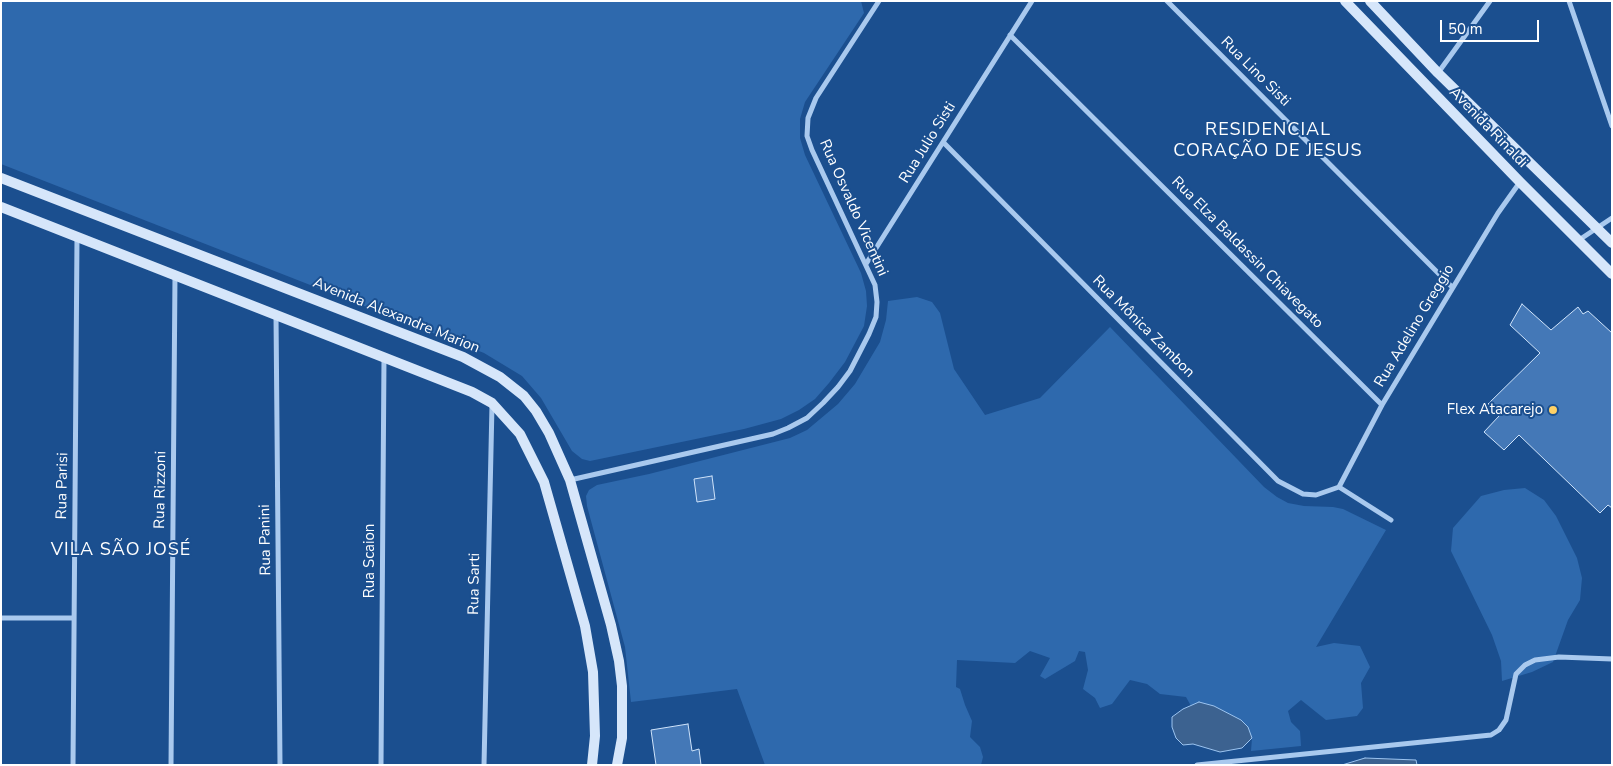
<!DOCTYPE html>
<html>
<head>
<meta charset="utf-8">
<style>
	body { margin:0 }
	#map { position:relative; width:1613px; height:766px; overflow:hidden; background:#1b4f8f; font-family:"Nunito Sans",sans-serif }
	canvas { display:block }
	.frame { position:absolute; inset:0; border:2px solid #fff; pointer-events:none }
	.scale { position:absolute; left:1440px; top:20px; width:99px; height:22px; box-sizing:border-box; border:2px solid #fff; border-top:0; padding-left:6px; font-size:15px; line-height:18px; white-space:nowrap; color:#fff; -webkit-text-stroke:4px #1b4f8f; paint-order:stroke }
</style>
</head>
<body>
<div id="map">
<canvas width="1613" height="766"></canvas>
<div class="frame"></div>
<div class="scale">50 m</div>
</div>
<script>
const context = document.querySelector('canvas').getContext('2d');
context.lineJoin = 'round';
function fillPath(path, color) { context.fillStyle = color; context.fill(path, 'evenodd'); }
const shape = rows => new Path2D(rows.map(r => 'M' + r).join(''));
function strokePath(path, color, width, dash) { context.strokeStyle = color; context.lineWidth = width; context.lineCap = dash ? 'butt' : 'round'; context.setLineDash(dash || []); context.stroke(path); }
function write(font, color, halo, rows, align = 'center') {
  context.font = font + ' "Nunito Sans",sans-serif'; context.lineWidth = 4; context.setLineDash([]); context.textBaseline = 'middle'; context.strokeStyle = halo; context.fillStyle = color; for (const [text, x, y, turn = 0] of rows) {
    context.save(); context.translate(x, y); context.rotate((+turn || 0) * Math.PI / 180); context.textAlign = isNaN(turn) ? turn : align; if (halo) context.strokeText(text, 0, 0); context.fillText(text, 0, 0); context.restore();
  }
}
fillPath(shape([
	[1,1,861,1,864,13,805,102,800,119,800,138,805,155,861,273,866,291,867,306,864,326,845,362,829,383,815,399,799,410,781,419,744,429,590,461,582,459,572,451,541,398,522,376,484,353,1,164],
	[917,297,932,302,940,313,954,369,985,415,1040,398,1110,327,1264,487,1277,497,1288,503,1304,506,1333,507,1343,509,1386,530,1316,647,1334,643,1360,646,1370,667,1361,683,1363,708,1357,716,1326,720,1301,700,1288,711,1291,722,1300,731,1301,746,1251,751,1252,738,1240,720,1230,715,1199,702,1191,706,1186,697,1160,694,1147,684,1130,680,1112,704,1100,708,1095,698,1083,689,1088,670,1085,652,1079,651,1075,661,1045,679,1040,676,1050,658,1030,651,1015,663,957,660,956,687,960,689,965,705,972,721,970,737,980,747,983,757,981,765,765,765,737,689,631,702,625,647,587,506,586,496,589,490,597,485,649,474,790,438,807,430,838,404,855,384,880,342,886,320,888,301],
	[1525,488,1544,500,1556,516,1577,558,1582,578,1580,600,1568,620,1553,662,1532,672,1502,681,1501,661,1492,635,1451,551,1453,528,1481,496,1504,490]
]), '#2e69ad');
const water = shape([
	[1199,702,1214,706,1241,720,1248,727,1252,738,1242,748,1220,752,1193,744,1183,745,1176,738,1172,727,1172,717,1183,709,1199,702],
	[1365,758,1416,760,1417,765,1342,765,1365,758]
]);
fillPath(water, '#3c6290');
strokePath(water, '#9cc4f0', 1);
const building = shape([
	[1522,304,1551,330,1578,307,1583,314,1588,311,1612,333,1612,508,1608,505,1600,513,1519,435,1504,450,1484,432,1499,416,1488,404,1540,353,1510,325,1522,304],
	[712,476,715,499,697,502,694,479,712,476],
	[688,724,692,751,699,749,701,765,656,765,651,730,688,724]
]);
fillPath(building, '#4478b7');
strokePath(building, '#cfe3fa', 1);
strokePath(shape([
	[1167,1,1452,287],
	[1569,1,1612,126],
	[1010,35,1382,405],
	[1438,73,1490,1],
	[944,143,1278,481,1303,494,1316,495,1339,487],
	[1579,240,1612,218],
	[866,264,1032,1],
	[276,315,280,765],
	[570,480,773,434,788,428,807,418,823,403,838,387,850,371,869,334,876,317,877,302,875,285,812,150,807,136,808,118,816,98,879,1],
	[1339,487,1382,405,1498,213,1520,182],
	[1339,487,1391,520],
	[1,618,74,618],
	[73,765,77,238],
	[171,765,175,275],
	[381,765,384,358],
	[484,765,492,405],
	[1197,765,1491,735,1499,730,1506,720,1516,674,1525,665,1535,660,1559,657,1612,659]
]), '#a9c9ee', 5);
strokePath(shape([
	[1345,1,1520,182,1612,274],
	[1370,1,1438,73,1612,243],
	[1,178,463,357,500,377,524,396,536,411,549,433,570,480,611,625,619,661,622,686,622,738,617,765],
	[1,207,472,392,492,403,520,434,544,482,585,626,593,672,595,736,592,765]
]), '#d6e6fa', 10);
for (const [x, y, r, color] of [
	[1553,410,5,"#ffd166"]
]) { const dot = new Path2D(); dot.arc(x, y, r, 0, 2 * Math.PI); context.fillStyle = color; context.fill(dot); strokePath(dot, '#1b4f8f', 2); }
write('15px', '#fff', '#1b4f8f', [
	["Rua Lino Sisti",1255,72,45],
	["Avenida Rinaldi",1488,128,46],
	["Rua Julio Sisti",928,143,-58],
	["Rua Osvaldo Vicentini",853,208,66],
	["Rua Elza Baldassin Chiavegato",1247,253,45],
	["Avenida Alexandre Marion",396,316,22],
	["Rua Adelino Greggio",1415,326,-59],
	["Rua Mônica Zambon",1143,327,45],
	["Rua Parisi",63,486,-89],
	["Rua Rizzoni",161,490,-89],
	["Rua Panini",266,540,-91],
	["Rua Scaion",370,561,-90],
	["Rua Sarti",475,584,-89]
]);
write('15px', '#fff', '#1b4f8f', [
	["Flex Atacarejo",1543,410]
], 'right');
context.letterSpacing = '1px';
write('18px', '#fff', '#1b4f8f', [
	["RESIDENCIAL",1268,131],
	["CORAÇÃO DE JESUS",1268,152],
	["VILA SÃO JOSÉ",121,551]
]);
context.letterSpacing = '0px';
</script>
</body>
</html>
